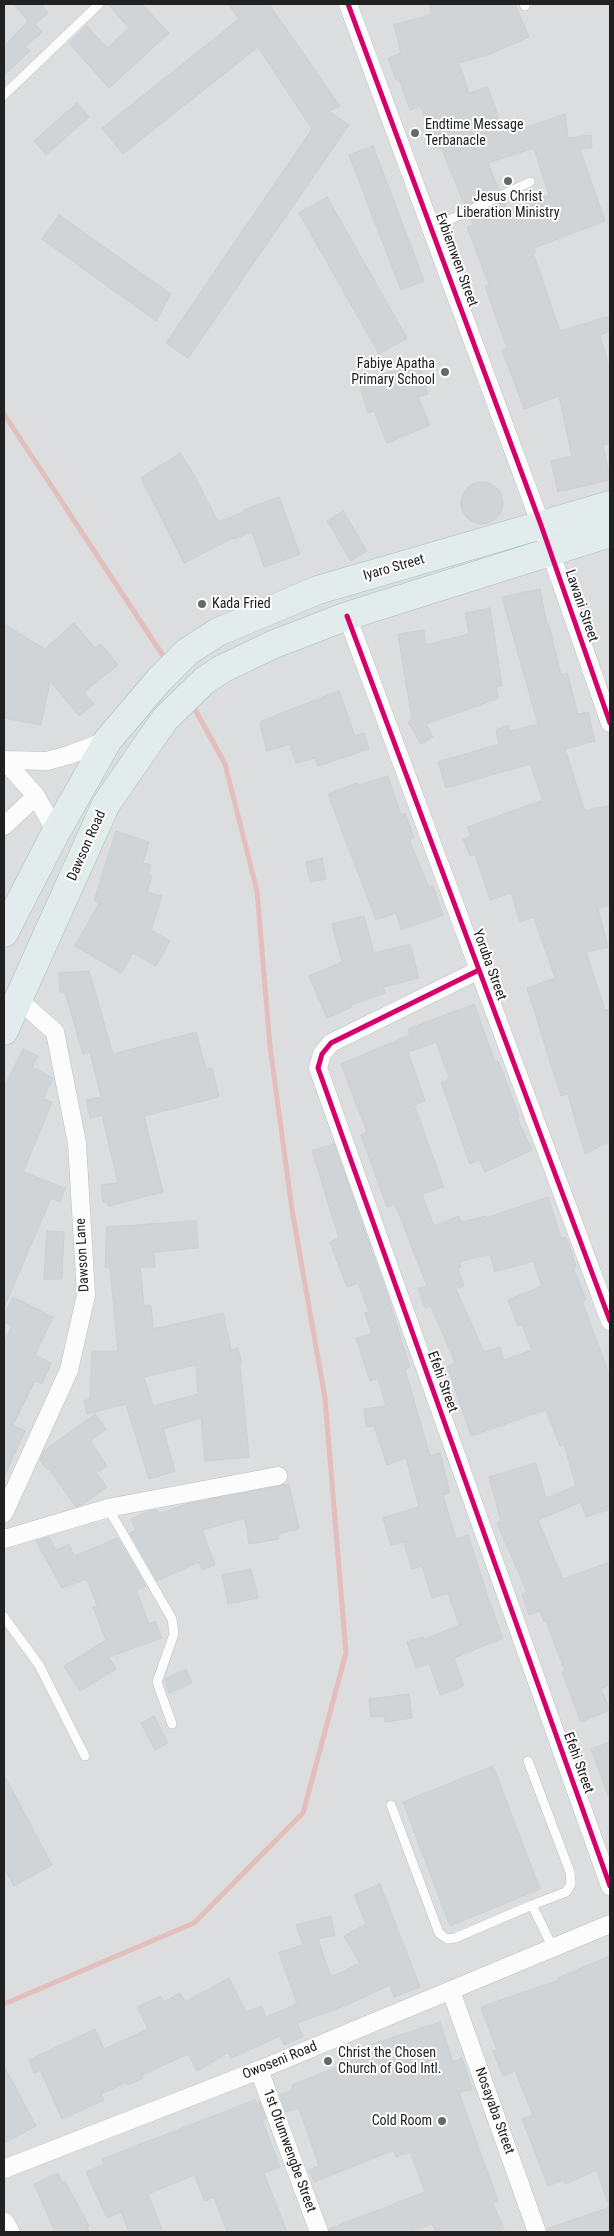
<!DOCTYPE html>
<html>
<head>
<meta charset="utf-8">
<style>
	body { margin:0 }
	#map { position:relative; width:614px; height:2236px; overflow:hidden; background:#eaedef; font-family:"Roboto Condensed",sans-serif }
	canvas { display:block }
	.frame { position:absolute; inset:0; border:5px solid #212121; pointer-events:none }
</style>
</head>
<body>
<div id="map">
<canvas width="614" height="2236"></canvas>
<div class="frame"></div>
</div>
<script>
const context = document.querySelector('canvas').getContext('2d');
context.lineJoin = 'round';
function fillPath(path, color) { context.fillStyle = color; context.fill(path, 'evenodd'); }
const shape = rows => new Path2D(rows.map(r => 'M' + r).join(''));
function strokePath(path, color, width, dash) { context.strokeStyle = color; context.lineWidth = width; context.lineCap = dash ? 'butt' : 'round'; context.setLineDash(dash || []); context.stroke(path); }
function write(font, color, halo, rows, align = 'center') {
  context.font = font + ' "Roboto Condensed",sans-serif'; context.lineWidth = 4; context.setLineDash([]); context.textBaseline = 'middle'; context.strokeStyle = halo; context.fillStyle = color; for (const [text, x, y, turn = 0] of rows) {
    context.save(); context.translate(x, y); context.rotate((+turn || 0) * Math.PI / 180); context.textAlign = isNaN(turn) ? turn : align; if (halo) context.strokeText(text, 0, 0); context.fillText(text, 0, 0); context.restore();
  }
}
fillPath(shape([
	[4,4,610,4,610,2232,4,2232]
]), '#dbddde');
strokePath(shape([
	[4,414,166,660],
	[4,2004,194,1923,303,1813,346,1653,325,1398,292,1210,270,1046,257,891,225,764,192,704]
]), '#e4bebc', 5);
const building = shape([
	[14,4,41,4,48,13,35,24,42,32,25,47,30,51,4,75,4,47,28,21,14,4],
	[108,4,142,4,169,33,109,88,69,43,87,26,107,48,129,28,108,4],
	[228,4,269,4,340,106,329,111,349,125,188,358,166,343,312,129,258,47,123,154,102,128,239,19,228,4],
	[429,4,515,4,529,37,490,54,459,63,469,93,488,87,504,133,518,128,519,130,565,114,568,138,591,135,592,148,580,149,605,221,534,248,536,252,533,253,560,331,610,316,610,331,600,335,610,370,610,443,603,445,610,480,558,492,551,461,572,456,559,396,524,409,502,350,507,348,485,286,489,284,467,227,473,225,470,217,504,201,508,211,549,195,534,148,488,163,499,190,465,206,441,147,435,149,421,106,410,110,399,79,396,80,388,58,401,53,394,25,432,14,429,4],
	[77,103,89,117,46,155,34,141,77,103],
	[373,146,424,281,401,290,349,155,373,146],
	[327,197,407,338,379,354,299,213,327,197],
	[59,215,171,294,156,321,42,239,59,215],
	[419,363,428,394,418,397,430,425,387,443,374,411,368,413,359,382,419,363],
	[180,453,193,473,218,522,244,512,244,510,279,497,300,554,264,567,252,532,234,539,233,538,184,563,141,478,180,453],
	'461 503a21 21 0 1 1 42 0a21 21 0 1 1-42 0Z',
	[343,511,367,551,351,561,327,521,343,511],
	[540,589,547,625,549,625,561,675,567,673,578,714,588,712,595,741,565,749,585,811,610,805,610,904,598,909,608,947,586,952,605,1010,610,1009,610,1141,585,1154,568,1094,561,1096,527,988,555,978,534,917,520,922,511,893,490,900,475,854,470,856,463,839,471,836,467,827,543,800,530,764,446,788,438,762,499,744,496,730,508,725,510,731,538,724,502,597,540,589],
	[490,608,502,686,496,687,499,698,426,724,433,737,421,744,408,722,412,719,398,634,424,630,426,645,469,634,465,613,490,608],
	[74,623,95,648,101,644,118,665,84,692,94,704,79,716,50,681,41,725,4,718,4,624,45,649,74,623],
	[339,691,355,736,364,733,369,749,318,766,315,758,296,763,290,744,267,751,260,724,262,724,261,721,339,691],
	[388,776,401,815,405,813,414,838,409,840,429,887,433,886,443,915,401,930,396,913,376,920,328,794,357,783,358,785,388,776],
	[116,831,149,842,143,863,151,865,148,875,152,876,147,892,162,896,151,930,170,941,156,966,133,953,121,973,75,946,99,903,94,901,116,831],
	[322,858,326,879,310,882,306,862,322,858],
	[364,916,374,953,410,944,419,978,383,987,385,993,351,1005,352,1007,327,1018,309,976,342,962,332,924,364,916],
	[89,971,113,1054,196,1032,206,1069,212,1068,219,1097,144,1116,163,1192,108,1206,108,1202,103,1202,101,1185,118,1183,102,1115,90,1118,86,1100,101,1097,90,1052,83,1054,65,992,60,992,59,973,89,971],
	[474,1004,495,1062,498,1061,505,1078,519,1117,517,1118,532,1150,485,1172,479,1160,470,1164,441,1082,450,1079,436,1042,408,1052,425,1101,414,1105,444,1187,422,1194,434,1226,459,1216,461,1222,486,1216,486,1218,548,1197,561,1238,566,1237,576,1266,573,1267,586,1299,582,1301,610,1377,610,1509,586,1517,581,1502,538,1520,563,1579,610,1562,610,1685,601,1689,610,1710,581,1722,562,1672,565,1671,546,1621,544,1622,540,1611,529,1615,522,1594,527,1592,497,1523,501,1521,489,1477,536,1463,546,1498,576,1486,564,1444,560,1446,546,1410,471,1436,447,1366,455,1363,431,1306,425,1308,418,1289,427,1286,395,1204,387,1207,361,1135,367,1132,341,1064,410,1035,408,1029,474,1004],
	[490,1254,495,1272,533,1261,542,1286,508,1300,518,1326,522,1325,532,1350,504,1360,500,1347,484,1352,456,1289,464,1286,458,1268,461,1267,459,1262,490,1254],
	[23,1049,38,1056,32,1067,53,1078,43,1099,52,1102,23,1172,65,1188,60,1202,51,1198,4,1308,4,1087,23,1049],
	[334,1144,388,1297,410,1367,405,1369,430,1456,440,1453,450,1493,443,1495,456,1539,468,1535,490,1604,503,1638,454,1658,464,1686,440,1695,429,1663,416,1668,407,1642,423,1637,423,1640,459,1625,448,1593,432,1598,422,1566,412,1569,404,1542,391,1545,383,1518,419,1507,406,1458,387,1465,374,1426,366,1427,364,1409,386,1406,378,1378,370,1381,356,1338,372,1334,365,1313,369,1312,358,1283,347,1287,330,1242,339,1238,312,1151,334,1144],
	[196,1221,198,1248,154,1252,155,1267,140,1267,144,1305,151,1305,153,1329,223,1313,231,1350,238,1348,242,1364,240,1364,249,1457,205,1461,201,1418,163,1429,175,1471,149,1479,126,1404,87,1414,84,1401,90,1399,92,1351,118,1351,110,1268,105,1267,107,1227,196,1221],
	[196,1365,198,1394,153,1406,144,1377,196,1365],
	[47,1231,64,1232,62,1279,44,1279,47,1231],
	[13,1297,53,1317,35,1355,51,1363,42,1384,35,1381,13,1425,25,1431,4,1477,4,1343,12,1326,4,1322,4,1315,13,1297],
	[95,1414,106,1429,90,1441,107,1466,96,1473,107,1487,83,1504,76,1507,49,1469,47,1470,40,1460,44,1451,95,1414],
	[289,1484,299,1529,278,1534,279,1539,249,1544,245,1518,202,1530,215,1565,202,1570,199,1562,157,1581,130,1533,136,1530,131,1519,150,1511,157,1510,159,1514,186,1504,289,1484],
	[49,1537,56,1550,69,1544,74,1556,118,1538,146,1586,136,1590,149,1624,155,1621,162,1638,109,1657,116,1669,80,1691,64,1666,106,1640,93,1607,97,1606,87,1579,62,1588,36,1541,49,1537],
	[251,1569,258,1598,228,1604,222,1575,251,1569],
	[186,1669,192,1683,169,1693,165,1679,186,1669],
	[409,1694,412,1718,385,1722,384,1716,371,1717,369,1699,409,1694],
	[154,1716,168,1743,155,1750,141,1723,154,1716],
	[610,1742,610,1797,609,1797,591,1749,610,1742],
	[493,1766,540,1889,450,1926,403,1802,493,1766],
	[4,1775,52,1865,14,1886,4,1868,4,1775],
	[380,1884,420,1987,394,1997,390,1985,347,2005,297,2023,303,2037,284,2045,280,2036,231,2058,228,2053,197,2071,188,2054,142,2075,143,2078,128,2085,127,2082,101,2094,104,2100,62,2119,40,2070,34,2073,29,2060,95,2029,104,2049,148,2029,137,2007,161,1996,164,2002,180,1993,185,2002,229,1978,246,2012,262,2006,266,2017,297,2004,279,1952,303,1945,296,1925,331,1916,335,1935,318,1939,331,1977,360,1963,344,1936,366,1924,354,1895,380,1884],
	[610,1956,610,2201,607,2201,597,2170,565,2184,563,2180,548,2186,522,2119,533,2115,515,2071,503,2076,493,2051,497,2050,481,2007,559,1980,558,1978,610,1956],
	[440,2022,453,2062,462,2058,472,2089,459,2093,498,2201,493,2203,504,2229,496,2232,436,2232,432,2224,408,2232,329,2232,329,2229,425,2192,410,2152,396,2157,394,2150,314,2182,309,2170,319,2166,299,2108,286,2112,280,2095,293,2090,292,2085,369,2054,367,2046,440,2022],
	[4,2066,36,2126,4,2143,4,2066],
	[255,2100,256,2103,260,2102,266,2119,262,2120,280,2167,264,2173,287,2232,227,2232,214,2197,205,2201,194,2175,148,2194,163,2232,129,2232,121,2212,107,2218,86,2172,104,2164,102,2159,255,2100],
	[58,2173,62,2183,65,2181,89,2226,87,2227,89,2232,55,2232,34,2184,58,2173],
	[610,2207,610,2232,547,2232,547,2229,610,2207]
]);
fillPath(building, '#d1d4d6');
strokePath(building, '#cbd0d3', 1);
const service = shape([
	[524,4,525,6],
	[4,95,99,4],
	[432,228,530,182],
	[108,1508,172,1619,174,1634,157,1682,172,1724],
	[4,1617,39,1665,85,1756],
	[528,1761,570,1872,571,1884,566,1892,532,1905,553,1948],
	[391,1805,439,1933,447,1939,455,1938,532,1905]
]);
const minor = shape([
	[348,4,541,525,610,723],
	[347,616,610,1321],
	[4,760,47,761,69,755,108,740],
	[4,760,36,796,56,832],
	[4,826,36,796],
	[479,970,331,1043,322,1054,318,1068,610,1886],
	[4,1513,69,1370,86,1295,77,1143,55,1032,19,1000],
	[4,1539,108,1508,278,1476],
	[451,1991,537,2232],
	[259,2070,319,2232],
	[4,2169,259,2070,610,1924]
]);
const tertiary = shape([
	[4,2223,9,2232]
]);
const trunk = shape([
	[4,933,56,832,108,740,159,680,187,652,218,632,318,590,610,505],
	[4,1031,106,804,165,719,204,681,222,669,272,645,347,616,610,533]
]);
strokePath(service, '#bfc0c1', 10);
strokePath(minor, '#bfc0c1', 19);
strokePath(tertiary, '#bfc0c1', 22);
strokePath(trunk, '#9ec6b3', 29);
strokePath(service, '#fcfcfd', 9);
strokePath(minor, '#fcfcfd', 18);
strokePath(tertiary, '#fcfcfd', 21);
strokePath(trunk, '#e3eced', 28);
strokePath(shape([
	[348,4,541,525,610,723],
	[347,616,610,1321],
	[479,970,331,1043,322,1054,318,1068,610,1886]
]), '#d6006c', 5);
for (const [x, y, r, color] of [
	[415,133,5,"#676869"],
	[508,181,5,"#676869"],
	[445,372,5,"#676869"],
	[202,604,5,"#676869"],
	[328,2061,5,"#676869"],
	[442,2121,5,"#676869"]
]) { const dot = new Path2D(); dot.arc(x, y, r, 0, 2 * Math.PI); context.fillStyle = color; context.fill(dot); strokePath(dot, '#fff', 2); }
write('14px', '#212121', '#fff', [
	["Endtime Message",425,125],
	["Terbanacle",425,141],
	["Jesus Christ",508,197,"center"],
	["Liberation Ministry",508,213,"center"],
	["Fabiye Apatha",435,364,"right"],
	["Primary School",435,380,"right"],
	["Kada Fried",212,604],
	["Christ the Chosen",338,2053],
	["Church of God Intl.",338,2069],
	["Cold Room",432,2121,"right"]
], 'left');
write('14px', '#212121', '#fff', [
	["Evbiemwen Street",456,260,70],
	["Iyaro Street",394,568,-16],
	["Lawani Street",581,606,71],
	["Dawson Road",87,846,-66],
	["Yoruba Street",489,965,70],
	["Dawson Lane",83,1255,-93],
	["Efehi Street",442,1382,70],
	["Efehi Street",578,1763,70],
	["Owoseni Road",280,2061,-22],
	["Nosayaba Street",494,2111,70],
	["1st Ofumwengbe Street",289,2151,70]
]);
</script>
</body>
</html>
